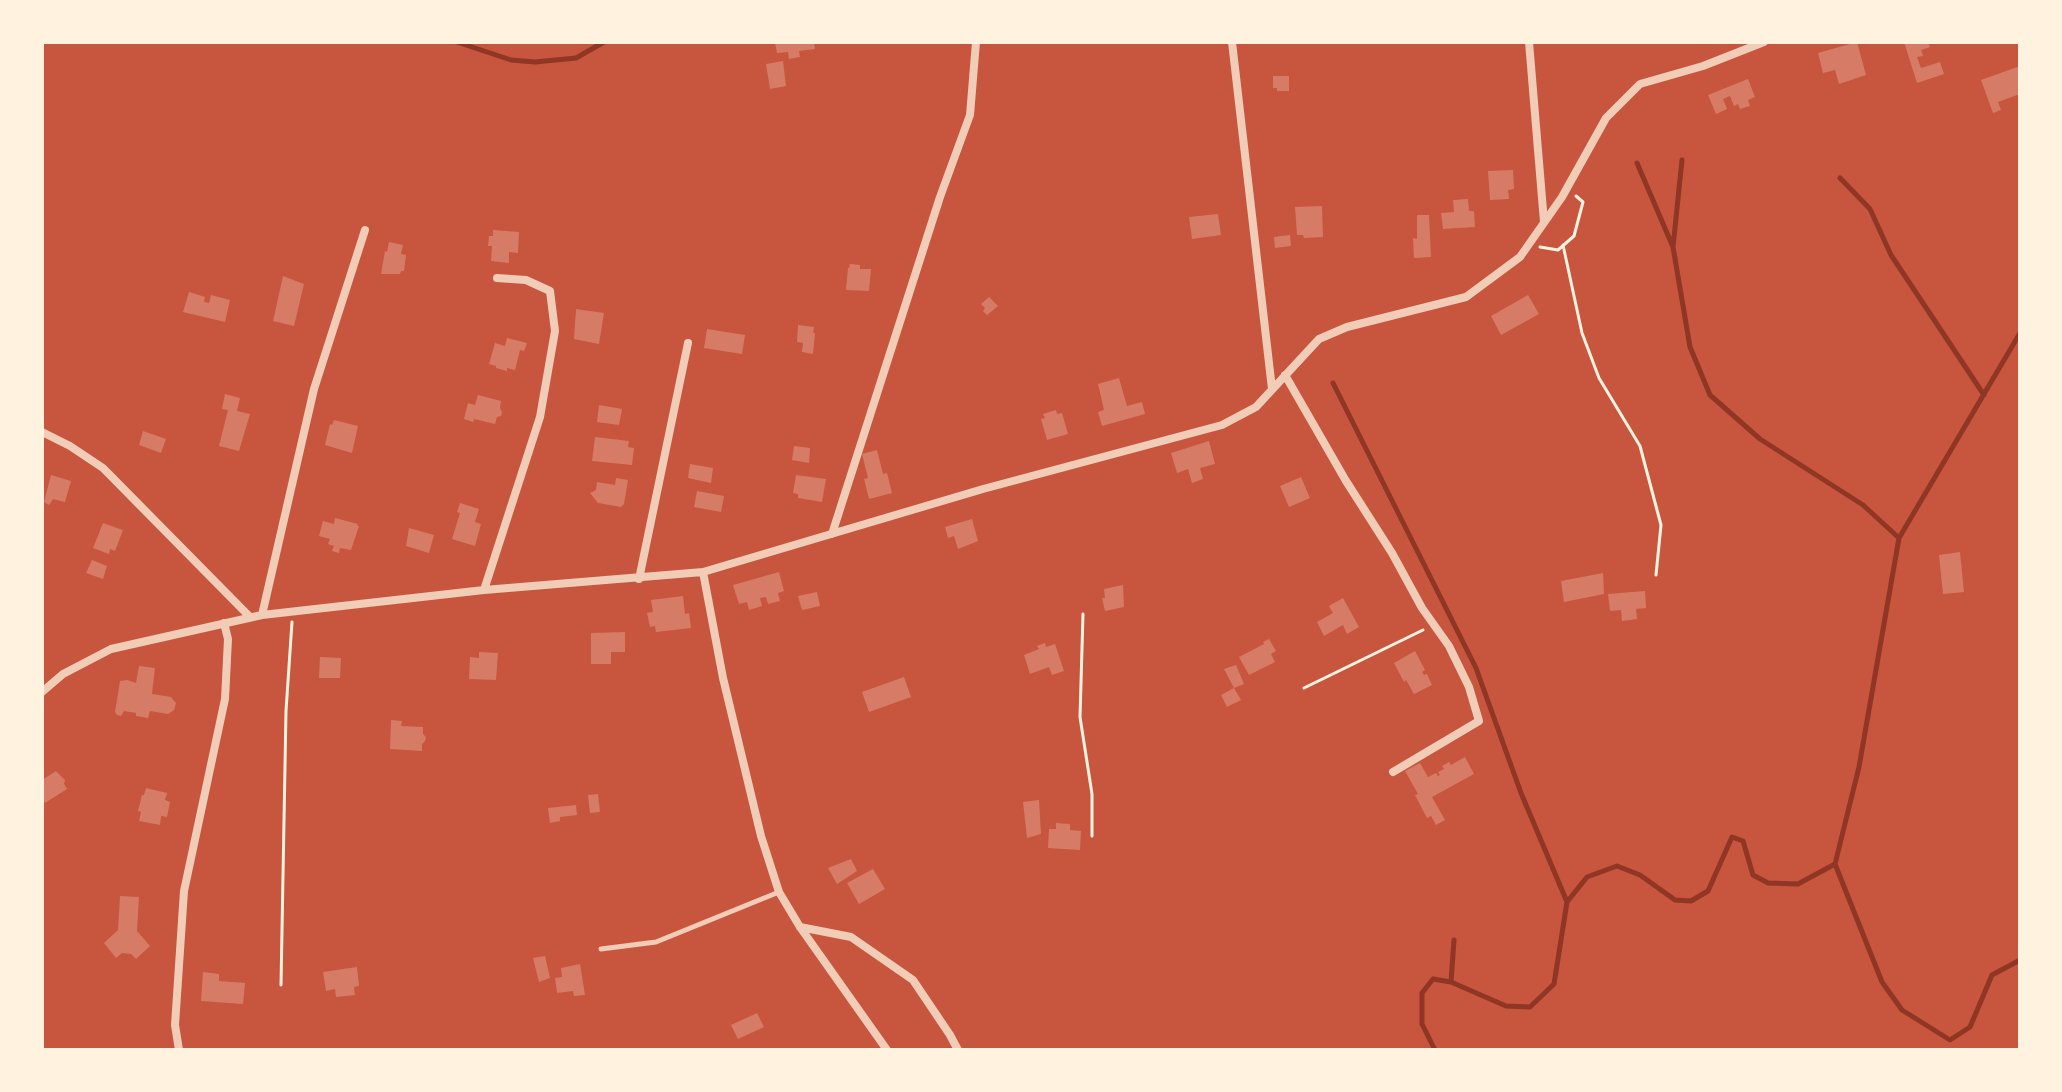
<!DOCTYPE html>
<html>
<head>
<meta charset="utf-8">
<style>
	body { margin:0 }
	#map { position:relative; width:2062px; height:1092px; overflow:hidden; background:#c8553d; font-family:Rubik,sans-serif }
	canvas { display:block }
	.frame { position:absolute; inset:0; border:44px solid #fff3e0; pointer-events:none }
</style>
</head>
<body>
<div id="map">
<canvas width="2062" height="1092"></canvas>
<div class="frame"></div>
</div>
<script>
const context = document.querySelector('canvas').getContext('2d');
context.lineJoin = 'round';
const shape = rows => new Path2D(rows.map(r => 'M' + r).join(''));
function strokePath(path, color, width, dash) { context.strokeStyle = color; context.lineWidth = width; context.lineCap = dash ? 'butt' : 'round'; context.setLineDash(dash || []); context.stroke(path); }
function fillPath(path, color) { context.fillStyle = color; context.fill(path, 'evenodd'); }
strokePath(shape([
	[457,42,511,60,535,62,576,58,604,42],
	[1682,160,1673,247,1690,347,1710,395,1760,439,1863,505,1899,538],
	[1637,163,1673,247],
	[1840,178,1870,209,1891,255,1984,395],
	[1333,383,1476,668,1521,793,1567,902],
	[1835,864,1859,767,1899,538,2020,333],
	[1451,982,1454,940],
	[1435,1050,1422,1024,1422,993,1433,979,1451,982,1506,1006,1530,1007,1554,984,1567,902,1587,877,1617,866,1640,875,1675,900,1691,901,1708,891,1732,837,1743,841,1753,875,1768,883,1798,884,1835,864,1882,982,1902,1010,1950,1040,1970,1027,1992,975,2020,960]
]), '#8f3625', 5);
fillPath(shape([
	[775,42,814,42,815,49,799,51,800,57,789,59,788,52,777,53],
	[1857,42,1866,75,1839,84,1835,70,1823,73,1818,53],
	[1904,42,1928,42,1930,47,1921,50,1923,56,1917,57,1921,68,1940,62,1944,74,1917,83],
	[783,61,786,86,770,89,766,64],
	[2020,66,2020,94,1998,102,2001,110,1993,113,1981,80],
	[1273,76,1289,76,1289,91,1277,91,1277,88,1273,88],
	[1748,79,1755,97,1748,100,1750,106,1740,109,1738,104,1734,106,1730,96,1723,99,1727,109,1716,114,1708,95],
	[1513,170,1514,189,1508,190,1509,199,1490,200,1488,171],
	[1468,199,1469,211,1474,211,1475,227,1443,229,1441,213,1454,212,1453,200],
	[1322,206,1323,237,1304,238,1303,235,1297,235,1295,207],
	[1218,214,1221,235,1192,239,1189,217],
	[1417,215,1429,215,1431,257,1414,258,1413,238,1417,239],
	[493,230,519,232,518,253,509,252,509,263,491,261,492,246,488,246,489,236,493,236],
	[1290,235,1291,246,1275,248,1274,237],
	[389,242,403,245,401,254,406,255,404,271,401,271,400,274,381,274,385,251,387,252],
	[850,264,860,265,860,269,871,269,869,291,846,290,848,268,849,268],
	[283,276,304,284,294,326,273,321],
	[189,292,205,297,204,302,209,303,211,295,230,300,225,322,183,312],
	[1528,295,1539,314,1501,335,1491,316],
	[989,297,998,306,987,315,983,311,985,308,981,304],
	[576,309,604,313,599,344,574,339],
	[798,325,814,327,813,333,815,333,813,354,802,352,803,343,797,342],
	[707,329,745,335,742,354,704,348],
	[507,338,527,343,524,351,520,350,515,370,507,368,507,371,496,368,496,366,489,364,495,343,505,346],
	[1119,378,1127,406,1142,402,1145,414,1102,426,1098,412,1104,410,1098,384],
	[225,394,240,398,237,411,250,414,239,451,219,446,228,410,222,409],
	[478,395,501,401,500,408,502,412,501,416,497,417,495,424,474,419,473,422,464,419,468,403,475,405],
	[599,405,622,409,619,425,597,422],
	[1056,410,1057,414,1062,413,1068,434,1047,440,1041,419,1045,418,1043,414],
	[334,420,358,426,352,453,325,445,330,424,332,425],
	[143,431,166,439,161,453,139,445],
	[595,437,629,441,628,447,634,448,632,465,592,461],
	[1209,441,1215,464,1200,468,1203,479,1192,483,1188,469,1177,473,1171,453],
	[794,446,810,448,809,463,792,460],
	[877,450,883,474,887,473,892,493,869,499,864,479,868,478,862,454],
	[690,464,713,468,711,483,688,478],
	[51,475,71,481,65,502,53,499,49,505,44,502],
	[796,475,826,479,822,502,798,498,798,494,793,493],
	[1301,477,1310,498,1289,507,1280,486],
	[616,478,628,480,624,504,621,507,598,503,590,493,596,490,597,482,615,485],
	[697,491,724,496,721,512,694,507],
	[460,503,479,509,475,522,481,524,475,546,452,539,460,513,457,512],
	[335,518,358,524,357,526,359,526,351,550,340,548,339,553,332,551,334,546,328,544,330,539,319,536,323,521,334,524],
	[972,519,978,541,958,549,954,536,948,538,945,527],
	[103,523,123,530,115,551,110,549,109,554,93,548],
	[409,528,434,535,429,553,406,546],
	[1960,552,1964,592,1943,594,1939,555],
	[92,560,107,566,103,579,86,573],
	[779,572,784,591,778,593,780,601,768,604,766,597,760,598,762,606,749,610,747,602,739,604,733,585],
	[1603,573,1604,594,1564,602,1561,581],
	[1123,585,1124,607,1105,611,1102,598,1105,598,1104,589],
	[1645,591,1646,608,1636,609,1637,619,1622,621,1621,610,1610,611,1608,594],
	[817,592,820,606,802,610,798,596],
	[683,596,685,614,689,613,691,628,656,632,655,626,650,627,647,613,653,612,651,600],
	[1343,598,1359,627,1347,634,1343,625,1324,636,1317,622,1333,613,1329,606],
	[625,632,625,652,611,652,611,664,591,664,591,633],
	[1269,639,1276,651,1271,654,1275,662,1249,675,1239,657,1264,644,1263,642],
	[1045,643,1046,647,1055,644,1064,671,1052,675,1049,667,1030,674,1024,655,1039,649,1037,646],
	[1415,651,1425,670,1422,672,1424,675,1427,674,1432,685,1414,694,1406,680,1404,682,1394,663],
	[479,652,498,653,496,680,469,679,470,657,479,658],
	[320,657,341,658,340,678,319,678],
	[1236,665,1244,684,1234,688,1224,669],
	[139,666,155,668,152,694,171,697,176,703,174,710,168,714,150,711,148,718,136,716,136,713,124,711,121,716,117,715,115,712,120,681,127,680,136,683],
	[904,677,911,697,869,712,862,692],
	[1234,688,1241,700,1227,707,1221,695],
	[391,720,402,721,401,726,423,727,423,734,426,737,425,741,422,744,422,751,390,749],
	[1465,757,1474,774,1432,797,1445,820,1436,825,1431,816,1427,818,1415,795,1418,794,1405,771,1420,763,1428,777,1436,773,1438,776,1440,775,1438,772,1444,769,1442,766,1449,762,1451,765],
	[56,771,65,780,64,784,67,789,45,803,42,798,42,780],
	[146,788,167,793,165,800,170,802,167,817,161,816,160,825,139,821,141,812,138,811,142,795,144,795],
	[598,794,600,812,590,813,588,795],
	[1039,800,1041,834,1027,838,1023,802],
	[576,805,577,815,560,817,560,821,550,823,548,808],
	[1056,823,1070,824,1070,830,1081,831,1080,850,1048,848,1049,829,1056,829],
	[851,859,857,871,837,884,828,868],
	[873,869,885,889,859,904,847,883],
	[120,896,139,897,137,931,150,946,136,959,131,954,122,953,116,958,104,943,118,930],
	[545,956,550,978,539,982,533,958],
	[580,964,585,995,574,996,573,991,557,993,555,978,562,977,561,968],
	[357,967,359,986,354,987,355,995,336,997,335,989,326,991,323,972],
	[203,972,219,974,219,981,245,983,243,1004,201,1001],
	[757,1013,764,1027,738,1039,731,1025]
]), '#d67c66');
strokePath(shape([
	[1563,245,1582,333,1599,378,1640,446,1661,525,1656,575],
	[1540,247,1558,250,1574,236,1583,202,1576,196],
	[1083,614,1080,717,1092,794,1092,836],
	[1304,688,1423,630],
	[281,985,286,711,292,622]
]), '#fff3e0', 3);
strokePath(shape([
	[601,949,656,942,779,892]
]), '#f1ccb7', 5);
strokePath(shape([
	[1232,42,1272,389],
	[1529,42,1544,222],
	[1285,375,1346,481,1392,553,1422,608,1449,646,1469,687,1479,721,1393,772],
	[42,432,70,446,103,468,250,617],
	[832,534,940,197,970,115,976,42],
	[703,572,723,678,761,836,779,892,800,927,887,1050],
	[639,579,688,343],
	[484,590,540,417,555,331,550,291,526,280,497,278],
	[262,615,314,389,365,230],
	[42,692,63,674,111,649,262,615,484,590,703,572,983,489,1222,425,1256,407,1319,339,1347,327,1466,297,1520,257,1562,197,1606,118,1640,84,1703,66,1764,42],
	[800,927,851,937,913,980,950,1035,958,1050],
	[179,1050,175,1025,184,891,225,699,228,639,224,623]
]), '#f1ccb7', 8);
</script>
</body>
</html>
